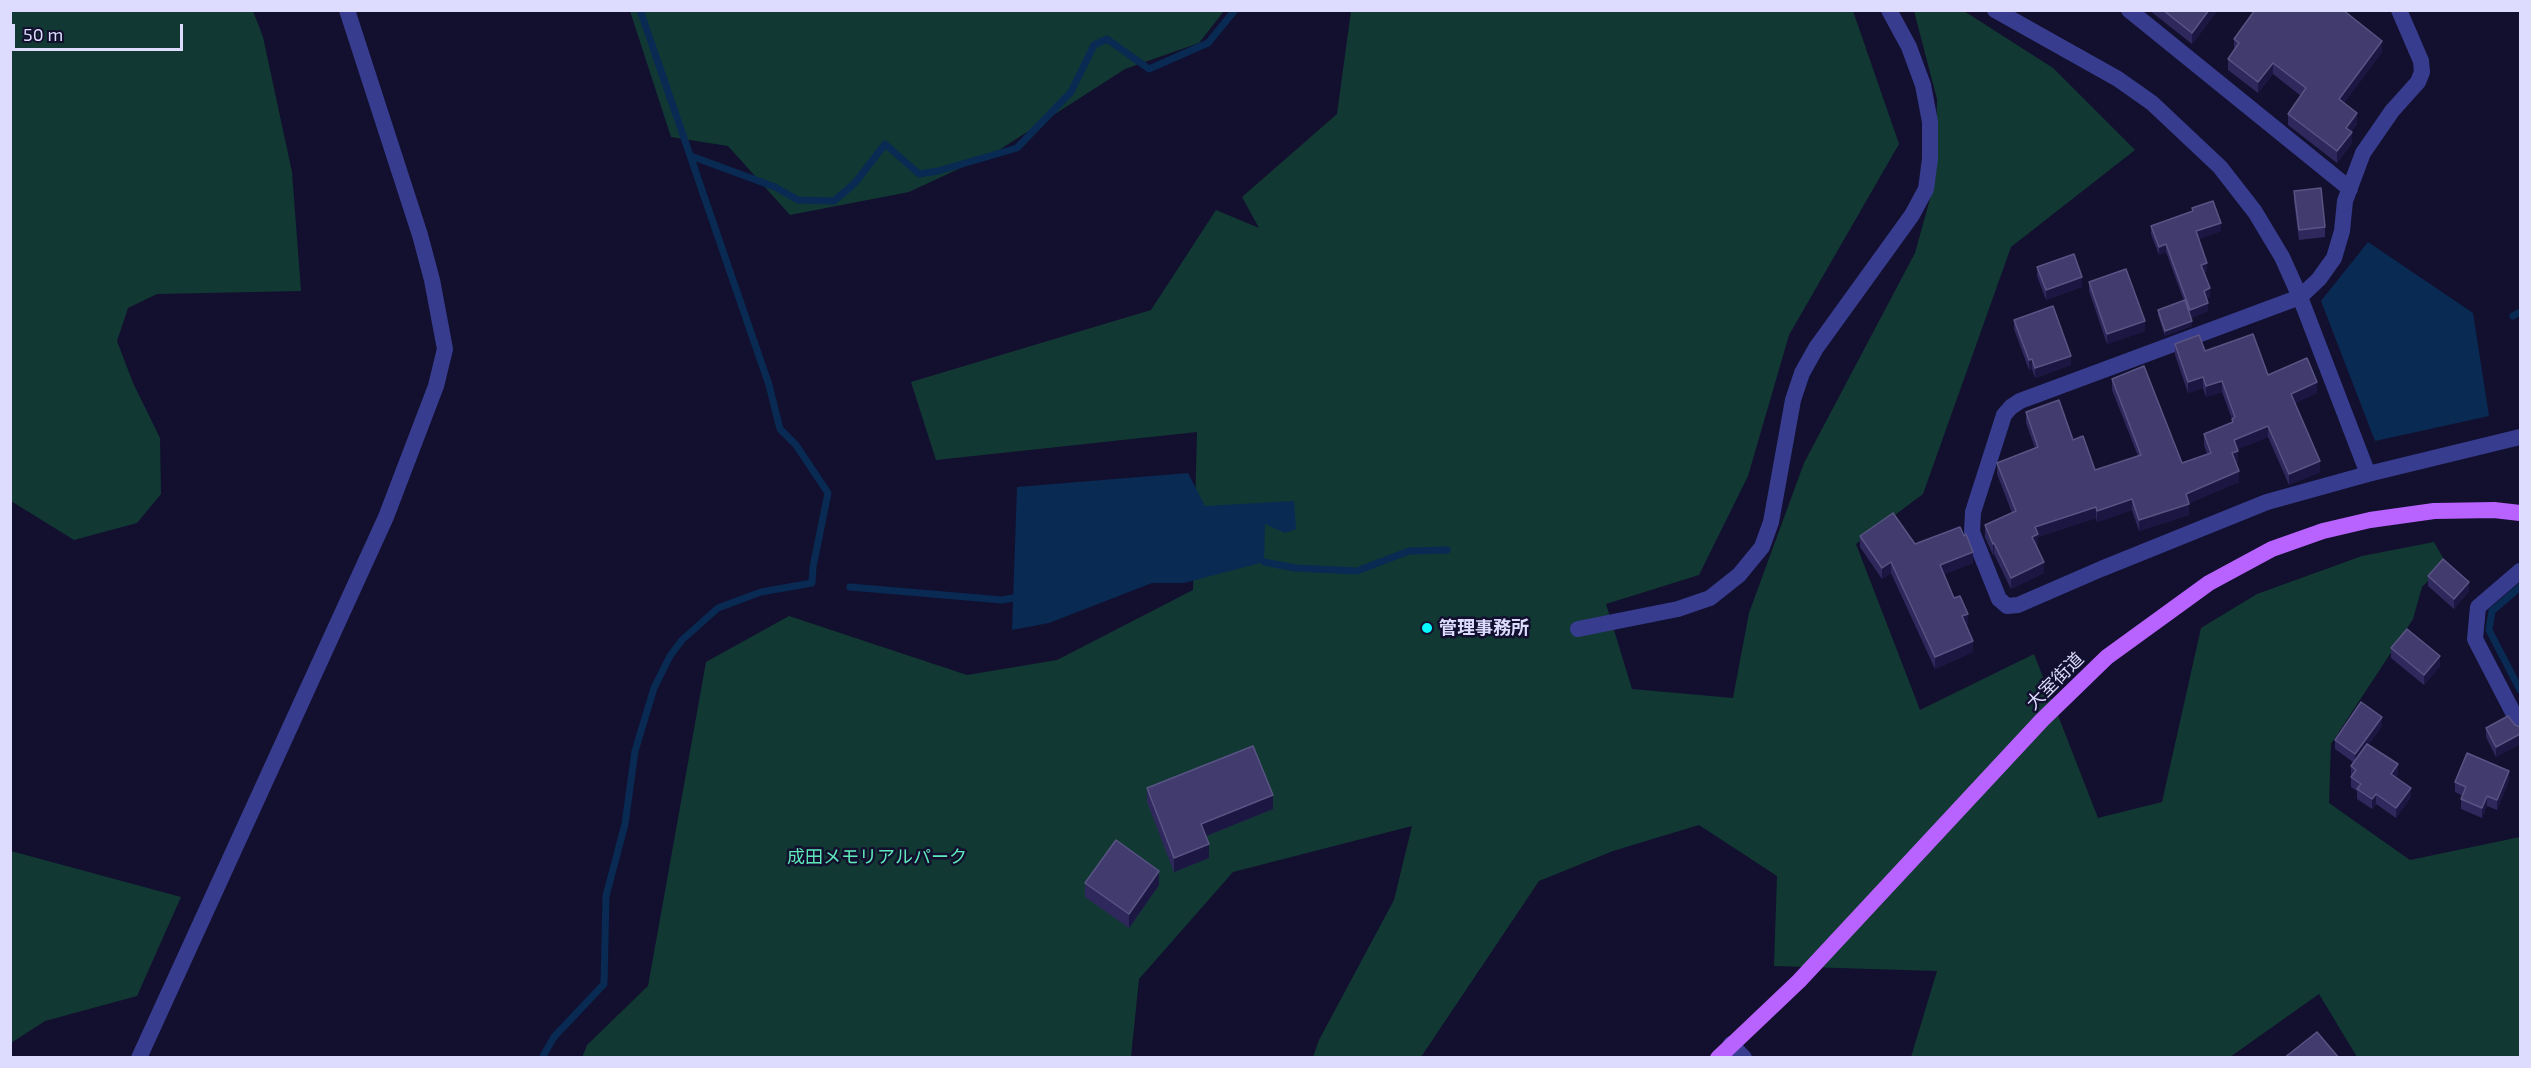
<!DOCTYPE html>
<html>
<head>
<meta charset="utf-8">
<style>
	body { margin:0 }
	#map { position:relative; width:2531px; height:1068px; overflow:hidden; background:#12102e; font-family:"Exo 2",sans-serif }
	canvas { display:block }
	.frame { position:absolute; inset:0; border:12px solid #dddcff; pointer-events:none }
	.scale { position:absolute; left:12px; top:24px; width:171px; height:27px; box-sizing:border-box; border:3px solid #dddcff; border-top:0; padding-left:8px; font-size:18px; line-height:21px; white-space:nowrap; color:#dddcff; -webkit-text-stroke:4px #12102e; paint-order:stroke }
</style>
</head>
<body>
<div id="map">
<canvas width="2531" height="1068"></canvas>
<div class="frame"></div>
<div class="scale">50 m</div>
</div>
<script>
const context = document.querySelector('canvas').getContext('2d');
context.lineJoin = 'round';
function fillPath(path, color) { context.fillStyle = color; context.fill(path, 'evenodd'); }
const shape = rows => new Path2D(rows.map(r => 'M' + r).join(''));
function strokePath(path, color, width, dash) { context.strokeStyle = color; context.lineWidth = width; context.lineCap = dash ? 'butt' : 'round'; context.setLineDash(dash || []); context.stroke(path); }
function write(font, color, halo, rows, align = 'center') {
  context.font = font + ' "Exo 2","Noto Sans JP",sans-serif'; context.lineWidth = 5; context.setLineDash([]); context.textBaseline = 'middle'; context.strokeStyle = halo; context.fillStyle = color; for (const [text, x, y, turn = 0] of rows) {
    context.save(); context.translate(x, y); context.rotate((+turn || 0) * Math.PI / 180); context.textAlign = isNaN(turn) ? turn : align; if (halo) context.strokeText(text, 0, 0); context.fillText(text, 0, 0); context.restore();
  }
}
fillPath(shape([
	[10,11,253,11,263,37,292,172,301,291,157,294,128,308,117,341,133,383,160,438,161,494,137,523,74,540,11,501],
	[630,11,630,10,1224,11,1199,43,1125,69,999,150,909,192,790,215,728,146,671,137],
	[1351,11,1853,11,1899,144,1789,335,1748,476,1699,575,1606,604,1632,689,1733,698,1749,613,1804,463,1915,253,1935,181,1937,99,1914,11,1964,11,2053,68,2135,150,2011,247,1923,494,1856,544,1920,710,2034,654,2098,818,2162,802,2201,628,2257,594,2362,556,2434,542,2446,563,2422,587,2413,619,2331,744,2329,803,2410,860,2520,837,2520,1057,2357,1057,2319,994,2230,1057,1911,1057,1937,971,1774,966,1777,876,1699,825,1613,851,1539,881,1421,1057,1313,1057,1319,1040,1394,900,1412,826,1233,872,1139,979,1131,1057,582,1058,587,1045,648,986,706,662,789,616,967,675,1057,660,1193,590,1197,432,936,460,911,382,1151,310,1216,210,1259,228,1242,197,1337,114],
	[11,851,181,897,137,996,45,1021,11,1043]
]), '#123834');
fillPath(shape([
	[2368,242,2473,313,2489,416,2375,441,2321,301],
	[1188,473,1205,506,1294,501,1296,529,1285,533,1265,524,1264,562,1184,583,1152,583,1049,623,1012,630,1017,487]
]), '#092a53');
strokePath(shape([
	[691,156,775,187,798,200,834,201,855,183,885,144,919,174,938,171,1017,148,1071,92,1094,45,1107,39,1149,69,1208,43,1235,10],
	[2513,316,2520,312],
	[1264,562,1295,568,1357,571,1409,551,1447,550],
	[850,587,1002,600,1013,598],
	[2520,587,2492,611,2489,630,2520,690],
	[542,1058,554,1037,604,984,606,896,625,824,635,751,654,688,670,656,682,640,718,608,761,592,812,583,813,567,828,493,796,445,780,429,769,385,640,10]
]), '#092a53', 7);
strokePath(shape([
	[1995,10,2118,79,2152,103,2220,167,2255,212,2282,257,2300,297,2368,474],
	[2129,10,2350,189],
	[2399,10,2421,61,2422,72,2418,82,2392,111,2363,153,2345,201,2342,231,2334,258,2319,279,2300,297,2020,401,2011,407,2004,415,1973,512,1972,532,1999,599,2007,606,2018,605,2101,569,2267,502,2368,474,2520,437],
	[2520,571,2478,607,2475,639,2520,726],
	[1578,629,1678,609,1710,598,1739,575,1762,547,1771,522,1793,400,1802,373,1816,348,1912,215,1926,189,1930,159,1930,122,1923,85,1909,47,1889,10],
	[1731,1044,1744,1058],
	[139,1058,386,517,436,386,445,349,432,280,420,235,347,10]
]), '#383c8f', 16);
strokePath(shape([
	[1718,1058,1799,981,2042,720,2107,657,2209,583,2272,549,2323,531,2370,520,2434,511,2494,510,2520,513]
]), '#b863ff', 16);
fillPath(shape([
	[2149,10,2218,10,2192,44],
	[2345,10,2345,12,2382,52,2344,103,2357,124,2351,132,2352,143,2337,163,2288,125,2288,114,2301,96,2273,74,2258,93,2228,70,2228,59,2234,50,2234,39],
	[2294,191,2325,227,2325,237,2299,240,2294,201],
	[2192,208,2221,231,2199,239,2207,271,2204,272,2210,297,2206,298,2208,311,2191,318,2192,326,2165,336,2158,315,2158,310,2184,301,2166,252,2159,255,2151,234,2151,226,2192,211],
	[2037,267,2082,287,2046,300,2037,276],
	[2089,282,2145,331,2107,344,2089,291],
	[2014,320,2071,365,2035,378,2032,369,2029,370,2014,329],
	[2175,344,2205,351,2317,393,2295,403,2320,472,2289,485,2268,437,2238,449,2238,462,2236,463,2239,482,2189,503,2189,515,2139,531,2132,510,2097,522,2096,518,2038,537,2038,545,2036,546,2044,573,2011,589,1994,554,1993,555,1985,537,1985,525,2012,513,1997,474,1997,463,2035,448,2026,423,2026,412,2073,440,2095,470,2138,456,2112,390,2112,379,2182,463,2207,454,2204,445,2204,434,2232,422,2232,419,2222,392,2206,397,2203,388,2188,393,2175,355],
	[1860,536,1915,544,1973,563,1944,574,1954,598,1968,625,1966,625,1973,652,1935,669,1891,573,1882,579,1860,547],
	[2428,576,2469,591,2454,609,2428,586],
	[2391,648,2440,666,2424,685,2391,658],
	[2382,726,2368,745,2398,774,2396,777,2411,797,2396,818,2376,804,2372,809,2357,799,2357,791,2351,787,2351,766,2353,762,2335,749,2335,740],
	[2486,728,2520,744,2496,757,2486,737],
	[2509,781,2497,810,2487,806,2482,818,2461,809,2461,799,2463,796,2455,792,2455,782],
	[1147,788,1273,809,1206,836,1209,858,1174,872,1147,802],
	[1085,883,1159,885,1129,928,1085,897]
]), '#2e285c');
fillPath(shape([
	[2209,10,2218,10,2192,44,2192,33],
	[2382,41,2382,52,2339,110,2339,99],
	[2273,63,2273,74,2258,93,2258,82],
	[2357,113,2357,124,2346,139,2346,128],
	[2352,132,2352,143,2337,163,2337,151],
	[2221,223,2221,231,2196,240,2196,231],
	[2166,244,2166,252,2159,255,2159,247],
	[2207,263,2207,271,2201,273,2201,265],
	[2082,277,2082,287,2046,300,2046,290],
	[2210,288,2210,297,2204,299,2204,291],
	[2208,303,2208,311,2190,318,2190,310],
	[2145,321,2145,331,2107,344,2107,334],
	[2192,321,2192,326,2165,336,2165,331],
	[2071,356,2071,365,2035,378,2035,368],
	[2032,359,2032,369,2029,370,2029,360],
	[2203,377,2203,388,2188,393,2188,382],
	[2222,381,2222,392,2206,397,2206,386],
	[2317,382,2317,393,2291,405,2291,394],
	[2268,426,2268,437,2234,451,2234,440],
	[2238,451,2238,462,2232,464,2232,453],
	[2320,461,2320,472,2289,485,2289,474],
	[2239,471,2239,482,2186,505,2186,494],
	[2132,499,2132,510,2097,522,2097,511],
	[2189,504,2189,515,2139,531,2139,520],
	[2096,507,2096,518,2038,537,2038,545,2032,548,2032,537,2035,527],
	[1994,543,1994,554,1993,555,1993,544],
	[1973,552,1973,563,1940,576,1940,565],
	[1891,562,1891,573,1882,579,1882,568],
	[2044,562,2044,573,2011,589,2011,578],
	[2469,582,2469,591,2454,609,2454,599],
	[1968,614,1968,625,1962,627,1962,616],
	[1973,641,1973,652,1935,669,1935,657],
	[2440,656,2440,666,2424,685,2424,675],
	[2382,717,2382,726,2355,764,2355,754],
	[2520,734,2520,744,2496,757,2496,747],
	[2398,764,2398,774,2391,783,2391,774],
	[2509,771,2509,781,2497,810,2497,800],
	[2411,788,2411,797,2396,818,2396,808],
	[2376,794,2376,804,2372,809,2372,799],
	[1273,795,1273,809,1201,838,1201,824],
	[2487,796,2487,806,2482,818,2482,808],
	[1209,844,1209,858,1174,872,1174,858],
	[1159,871,1159,885,1129,928,1129,914]
]), '#1b1642');
const building = shape([
	[2163,10,2209,10,2192,33,2163,10],
	[2255,10,2343,10,2382,41,2339,99,2357,113,2346,128,2352,132,2337,151,2288,114,2306,88,2273,63,2258,82,2228,59,2239,43,2234,39,2255,10],
	[2321,188,2325,227,2299,230,2294,191,2321,188],
	[2213,201,2221,223,2196,231,2207,263,2201,265,2210,288,2204,291,2208,303,2190,310,2166,244,2159,247,2151,226,2193,211,2192,208,2213,201],
	[2074,254,2082,277,2046,290,2037,267,2074,254],
	[2126,269,2145,321,2107,334,2089,282,2126,269],
	[2185,300,2192,321,2165,331,2158,310,2185,300],
	[2053,306,2071,356,2035,368,2032,359,2029,360,2014,320,2053,306],
	[2253,334,2268,375,2307,358,2317,382,2291,394,2320,461,2289,474,2268,426,2234,440,2238,451,2232,453,2239,471,2186,494,2189,504,2139,520,2132,499,2097,511,2096,507,2035,527,2038,534,2032,537,2044,562,2011,578,1994,543,1993,544,1985,525,2016,511,1997,463,2038,447,2026,412,2059,400,2073,440,2083,436,2095,470,2141,455,2112,379,2144,366,2182,463,2211,453,2204,434,2233,422,2232,419,2235,417,2222,381,2206,386,2203,377,2188,382,2175,344,2199,335,2205,351,2253,334],
	[1893,513,1915,544,1960,527,1964,536,1966,534,1973,552,1940,565,1954,598,1960,596,1968,614,1962,616,1973,641,1935,657,1891,562,1882,568,1860,536,1893,513],
	[2443,559,2469,582,2454,599,2428,576,2443,559],
	[2407,629,2440,656,2424,675,2391,648,2407,629],
	[2361,702,2382,717,2355,754,2335,740,2361,702],
	[2508,716,2515,725,2520,727,2520,734,2496,747,2486,728,2508,716],
	[2367,744,2398,764,2391,774,2411,788,2396,808,2376,794,2372,799,2357,789,2361,784,2351,777,2356,770,2351,766,2367,744],
	[1253,746,1273,795,1201,824,1209,844,1174,858,1147,788,1253,746],
	[2467,753,2509,771,2497,800,2487,796,2482,808,2461,799,2466,787,2455,782,2467,753],
	[1116,840,1159,871,1129,914,1085,883,1116,840],
	[2317,1032,2339,1058,2284,1058,2317,1032]
]);
fillPath(building, '#413b6e');
strokePath(building, '#595484', 1.5);
for (const [x, y, r, color] of [
	[1427,628,6,"#08faff"]
]) { const dot = new Path2D(); dot.arc(x, y, r, 0, 2 * Math.PI); context.fillStyle = color; context.fill(dot); strokePath(dot, '#12102e', 2); }
write('bold 18px', '#dddcff', '#12102e', [
	["管理事務所",1439,628]
], 'left');
write('18px', '#dddcff', '#12102e', [
	["大室街道",2055,681,-45]
]);
write('18px', '#5ee9bb', '#12102e', [
	["成田メモリアルパーク",877,857]
]);
</script>
</body>
</html>
